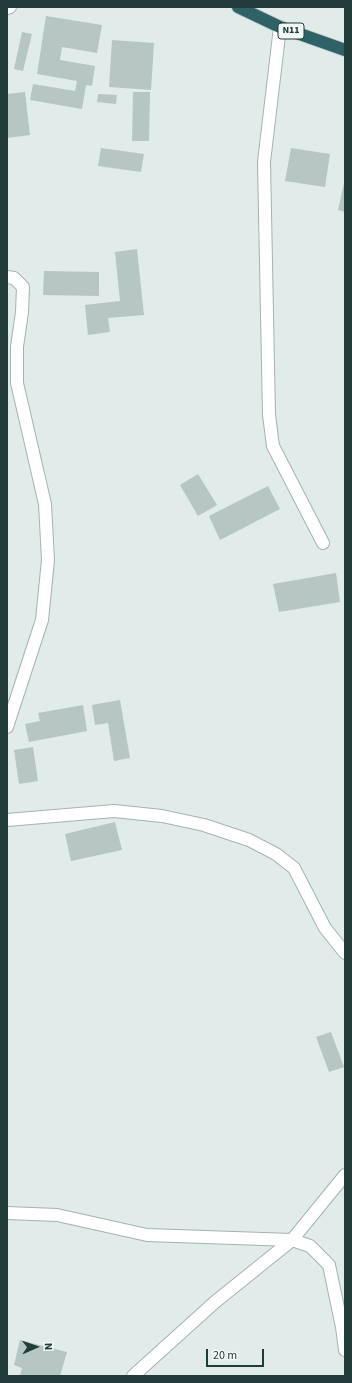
<!DOCTYPE html>
<html>
<head>
<meta charset="utf-8">
<style>
	body { margin:0 }
	#map { position:relative; width:352px; height:1383px; overflow:hidden; background:#e1ebe9; font-family:"Source Sans 3",sans-serif }
	canvas { display:block }
	.frame { position:absolute; inset:0; border:8px solid #223b3b; pointer-events:none }
	.north { position:absolute; left:16px; top:1327px; width:40px; height:40px; -webkit-text-stroke:3px #f1f8f6; paint-order:stroke; rotate:88deg; font-size:11px; font-weight:700; line-height:16px; text-align:center; color:#223b3b }
	.north::after { content:''; display:block; margin:auto; width:14px; height:18px; background:#223b3b; clip-path:polygon(50% 0,100% 100%,50% 72%,0 100%) }
	.scale { position:absolute; left:206px; top:1349px; width:58px; height:18px; box-sizing:border-box; border:2px solid #223b3b; border-top:0; padding-left:5px; font-size:12px; line-height:14px; white-space:nowrap; color:#223b3b; -webkit-text-stroke:3px #f1f8f6; paint-order:stroke }
</style>
</head>
<body>
<div id="map">
<canvas width="352" height="1383"></canvas>
<div class="frame"></div>
<div class="north">N</div>
<div class="scale">20 m</div>
</div>
<script>
const context = document.querySelector('canvas').getContext('2d');
context.lineJoin = 'round';
function fillPath(path, color) { context.fillStyle = color; context.fill(path, 'evenodd'); }
const shape = rows => new Path2D(rows.map(r => 'M' + r).join(''));
function strokePath(path, color, width, dash) { context.strokeStyle = color; context.lineWidth = width; context.lineCap = dash ? 'butt' : 'round'; context.setLineDash(dash || []); context.stroke(path); }
function write(font, color, halo, rows, align = 'center') {
  context.font = font + ' "Source Sans 3",sans-serif'; context.lineWidth = 3; context.setLineDash([]); context.textBaseline = 'middle'; context.strokeStyle = halo; context.fillStyle = color; for (const [text, x, y, turn = 0] of rows) {
    context.save(); context.translate(x, y); context.rotate((+turn || 0) * Math.PI / 180); context.textAlign = isNaN(turn) ? turn : align; if (halo) context.strokeText(text, 0, 0); context.fillText(text, 0, 0); context.restore();
  }
}
fillPath(shape([
	[46,16,102,25,97,53,62,47,60,60,95,66,92,86,86,85,82,109,30,100,33,84,75,91,77,81,37,74],
	[22,32,32,34,23,71,14,69],
	[112,40,154,43,151,90,109,87],
	[25,92,30,135,7,138,7,94],
	[133,92,150,92,149,141,132,141],
	[98,94,117,95,116,104,97,102],
	[101,148,144,154,141,172,98,166],
	[291,148,330,154,325,187,285,181],
	[344,183,345,183,345,212,338,210],
	[137,249,144,315,108,318,110,332,88,335,85,305,120,301,115,252],
	[44,271,99,272,99,296,43,295],
	[198,474,217,505,198,516,180,485],
	[268,486,280,509,220,540,209,516],
	[336,573,340,602,279,612,273,584],
	[120,700,130,758,114,761,108,723,95,725,92,705],
	[83,705,87,731,29,742,25,724,40,721,38,713],
	[33,747,38,781,19,784,14,750],
	[115,822,122,850,71,861,65,834],
	[331,1032,344,1067,329,1072,316,1037],
	[20,1340,67,1352,60,1376,20,1376,22,1368,14,1365]
]), '#b6c6c3');
const minor = shape([
	[7,8,10,7],
	[280,27,264,162,269,415,273,446,323,543],
	[7,277,14,278,23,287,22,312,17,347,17,383,45,504,48,560,42,620,7,727],
	[7,820,114,811,162,816,204,825,249,840,276,854,294,868,325,928,345,953],
	[7,1213,57,1215,147,1235,292,1240,310,1246,329,1265,342,1327,345,1350],
	[133,1376,215,1302,292,1240,345,1175]
]);
const highway = shape([
	[238,7,280,27,345,50]
]);
strokePath(minor, '#a4b3b1', 14);
strokePath(highway, '#c1c8c8', 14);
strokePath(minor, '#fff', 12);
strokePath(highway, '#2f6266', 12);
for (const [x, y, w] of [
	[291,31,26]
]) { const box = new Path2D(); box.roundRect(x - w / 2, y - 8, w, 16, 3); context.fillStyle = '#f1f8f6'; context.fill(box); strokePath(box, '#223b3b', 1); }
write('bold 10px', '#223b3b', null, [
	["N11",291,31]
]);
</script>
</body>
</html>
